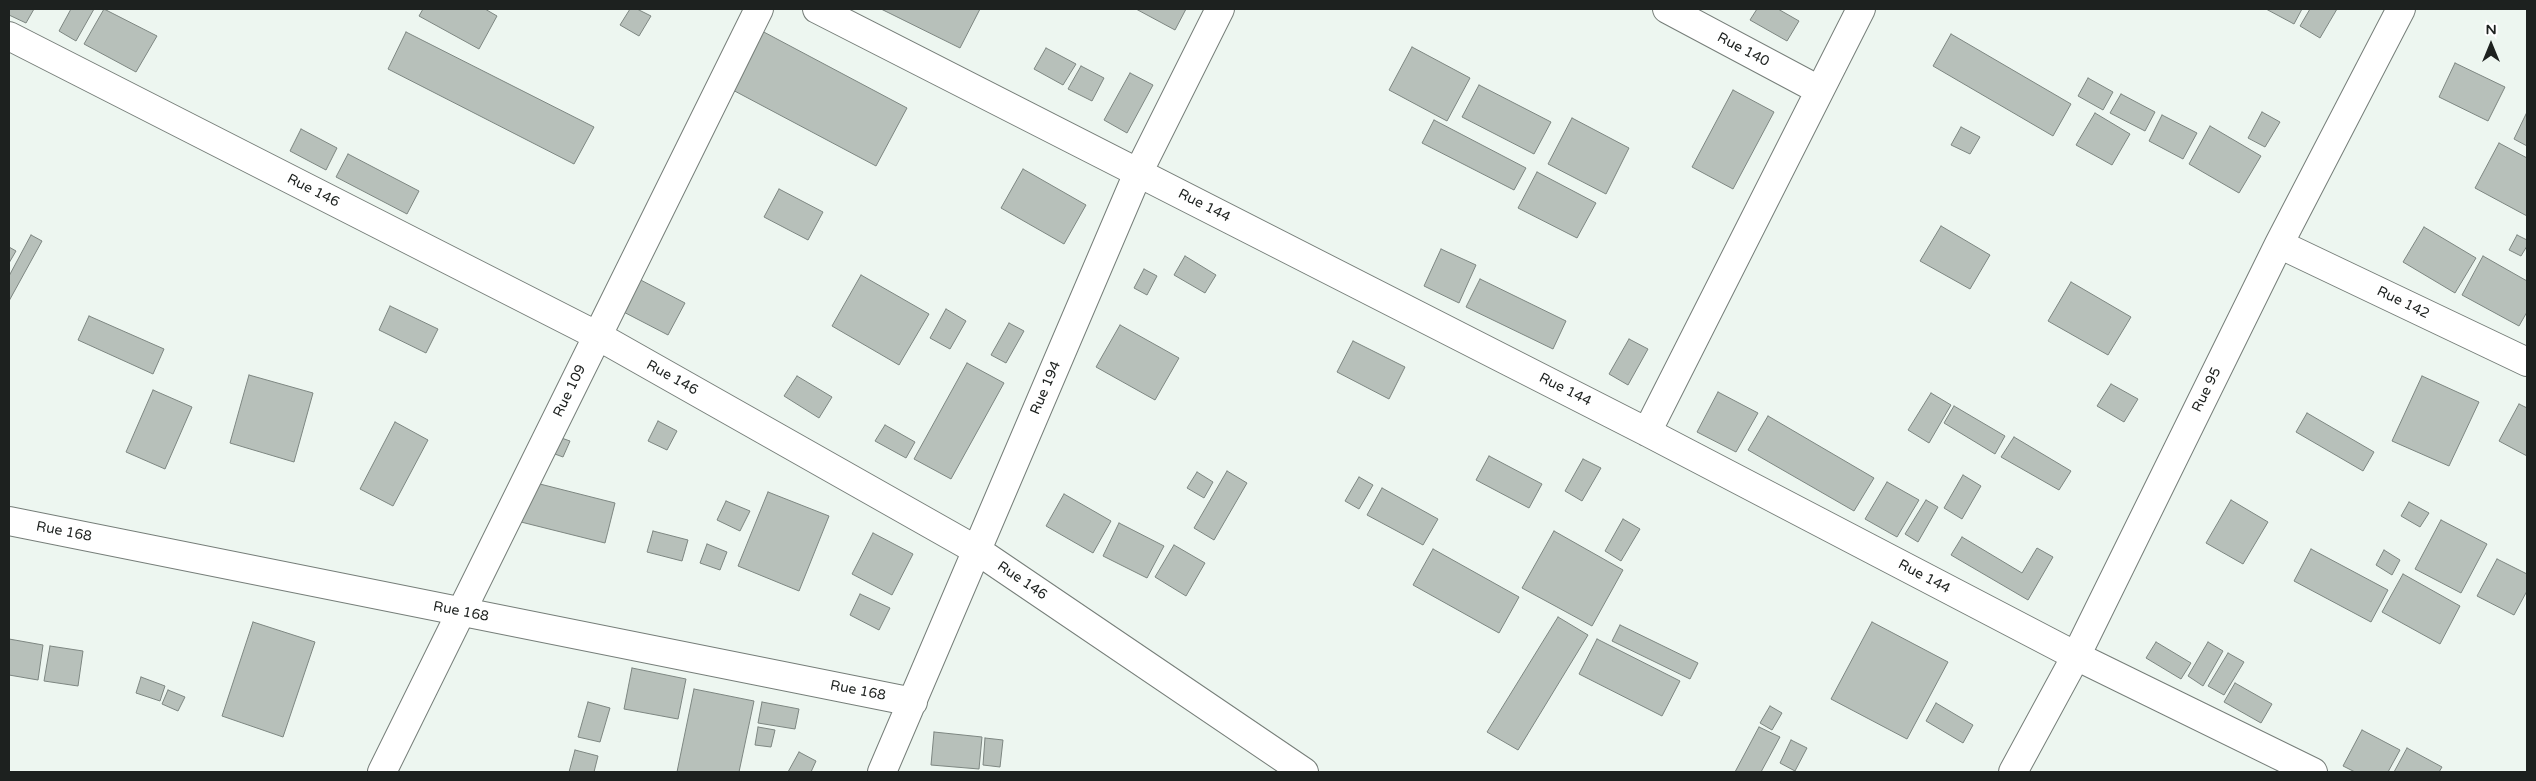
<!DOCTYPE html>
<html>
<head>
<meta charset="utf-8">
<style>
	body { margin:0 }
	#map { position:relative; width:2536px; height:781px; overflow:hidden; background:#edf6f0; font-family:"Varela Round",sans-serif }
	canvas { display:block }
	.frame { position:absolute; inset:0; border:10px solid #1d211f; pointer-events:none }
	.north { position:absolute; left:2466px; top:20px; width:50px; height:50px; -webkit-text-stroke:4px #fff; paint-order:stroke; rotate:0deg; font-size:14px; font-weight:700; line-height:20px; text-align:center; color:#1d211f }
	.north::after { content:''; display:block; margin:auto; width:18px; height:22px; background:#1d211f; clip-path:polygon(50% 0,100% 100%,50% 72%,0 100%) }
</style>
</head>
<body>
<div id="map">
<canvas width="2536" height="781"></canvas>
<div class="frame"></div>
<div class="north">N</div>
</div>
<script>
const context = document.querySelector('canvas').getContext('2d');
context.lineJoin = 'round';
function fillPath(path, color) { context.fillStyle = color; context.fill(path, 'evenodd'); }
const shape = rows => new Path2D(rows.map(r => 'M' + r).join(''));
function strokePath(path, color, width, dash) { context.strokeStyle = color; context.lineWidth = width; context.lineCap = dash ? 'butt' : 'round'; context.setLineDash(dash || []); context.stroke(path); }
function write(font, color, halo, rows, align = 'center') {
  context.font = font + ' "Varela Round",sans-serif'; context.lineWidth = 4.5; context.setLineDash([]); context.textBaseline = 'middle'; context.strokeStyle = halo; context.fillStyle = color; for (const [text, x, y, turn = 0] of rows) {
    context.save(); context.translate(x, y); context.rotate((+turn || 0) * Math.PI / 180); context.textAlign = isNaN(turn) ? turn : align; if (halo) context.strokeText(text, 0, 0); context.fillText(text, 0, 0); context.restore();
  }
}
const building = shape([
	[9,9,34,9,26,23,9,15,9,9],
	[71,9,94,9,76,41,59,31,71,9],
	[104,9,157,36,136,72,84,44,104,9],
	[423,9,485,9,497,16,479,49,419,16,423,9],
	[630,9,637,9,651,16,639,36,620,25,630,9],
	[881,9,980,9,960,48,881,9],
	[1136,9,1186,9,1175,30,1136,9],
	[1757,9,1778,9,1799,21,1787,41,1750,20,1757,9],
	[2266,9,2302,9,2294,24,2266,9],
	[2310,9,2337,9,2320,38,2300,26,2310,9],
	[760,30,907,108,876,166,729,88,760,30],
	[406,32,594,127,574,164,388,69,406,32],
	[1951,34,2071,104,2053,136,1933,66,1951,34],
	[1412,47,1470,78,1447,121,1389,90,1412,47],
	[1046,48,1076,64,1063,85,1034,69,1046,48],
	[2455,63,2505,87,2488,121,2439,97,2455,63],
	[1081,66,1104,78,1092,101,1068,89,1081,66],
	[1130,73,1153,85,1127,133,1104,120,1130,73],
	[2088,78,2113,92,2103,110,2078,96,2088,78],
	[1479,85,1551,122,1534,154,1462,117,1479,85],
	[1733,90,1774,112,1733,189,1692,167,1733,90],
	[2121,94,2155,112,2145,131,2110,113,2121,94],
	[2262,112,2280,122,2265,147,2248,138,2262,112],
	[2527,112,2527,146,2514,139,2527,112],
	[2095,113,2130,134,2112,165,2076,145,2095,113],
	[2162,115,2197,133,2183,159,2149,141,2162,115],
	[1572,118,1629,148,1606,194,1548,164,1572,118],
	[1434,120,1526,168,1514,190,1422,143,1434,120],
	[2210,126,2261,156,2239,193,2189,164,2210,126],
	[1961,127,1980,137,1970,154,1951,145,1961,127],
	[301,129,337,148,326,170,290,151,301,129],
	[2499,143,2527,158,2527,216,2475,188,2499,143],
	[348,154,419,191,407,214,336,177,348,154],
	[1023,169,1086,205,1064,244,1001,208,1023,169],
	[1537,172,1596,203,1577,238,1518,208,1537,172],
	[779,189,823,212,808,240,764,217,779,189],
	[1941,226,1990,255,1970,289,1920,261,1941,226],
	[2424,227,2476,258,2455,293,2403,262,2424,227],
	[31,235,42,241,9,301,9,276,31,235],
	[2517,235,2527,240,2527,246,2521,256,2509,250,2517,235],
	[9,247,16,251,9,263,9,247],
	[1441,249,1476,265,1459,303,1424,286,1441,249],
	[1185,256,1216,275,1205,293,1174,275,1185,256],
	[2483,256,2527,281,2527,312,2519,326,2462,295,2483,256],
	[1144,269,1157,276,1147,295,1134,288,1144,269],
	[631,275,685,303,668,335,614,307,631,275],
	[861,275,929,314,899,365,832,326,861,275],
	[1480,279,1566,321,1553,349,1466,307,1480,279],
	[2071,282,2131,317,2108,355,2048,321,2071,282],
	[390,306,438,329,426,353,379,330,390,306],
	[946,309,966,321,950,349,930,338,946,309],
	[89,316,164,349,153,374,78,340,89,316],
	[1009,323,1024,331,1006,363,991,355,1009,323],
	[1120,325,1179,358,1155,400,1096,367,1120,325],
	[1629,339,1648,349,1628,385,1609,374,1629,339],
	[1353,341,1405,367,1389,399,1337,372,1353,341],
	[967,363,1004,383,951,479,914,459,967,363],
	[249,375,313,393,294,462,230,443,249,375],
	[797,376,832,397,819,418,784,396,797,376],
	[2422,376,2479,402,2449,466,2392,441,2422,376],
	[2111,384,2138,399,2124,422,2097,406,2111,384],
	[153,390,192,407,165,469,126,452,153,390],
	[1718,392,1758,413,1736,452,1697,432,1718,392],
	[1931,393,1951,405,1929,443,1908,430,1931,393],
	[2519,404,2527,408,2527,456,2499,441,2519,404],
	[1954,406,2005,436,1995,454,1944,423,1954,406],
	[2307,413,2374,452,2363,471,2296,432,2307,413],
	[1768,416,1874,478,1854,511,1748,450,1768,416],
	[658,421,677,431,667,450,648,441,658,421],
	[395,422,428,440,393,506,360,489,395,422],
	[885,425,915,442,906,458,875,441,885,425],
	[550,434,570,441,563,457,544,450,550,434],
	[2014,437,2071,471,2059,490,2001,457,2014,437],
	[1489,456,1542,484,1529,508,1476,480,1489,456],
	[1583,459,1601,468,1582,501,1565,491,1583,459],
	[1227,471,1247,483,1214,540,1194,528,1227,471],
	[1197,472,1213,482,1204,498,1187,488,1197,472],
	[1963,475,1981,486,1962,519,1944,508,1963,475],
	[1359,477,1373,485,1359,509,1345,501,1359,477],
	[528,481,615,503,605,543,517,521,528,481],
	[1887,482,1919,500,1897,537,1865,519,1887,482],
	[1382,488,1438,519,1423,545,1367,515,1382,488],
	[768,492,829,516,799,591,738,566,768,492],
	[1064,494,1111,521,1093,553,1046,526,1064,494],
	[1926,500,1938,507,1918,542,1905,534,1926,500],
	[2231,500,2268,522,2243,564,2206,543,2231,500],
	[726,501,750,511,740,531,717,520,726,501],
	[2409,502,2429,513,2420,527,2401,516,2409,502],
	[1623,519,1640,529,1621,561,1605,551,1623,519],
	[2441,520,2487,544,2461,593,2415,569,2441,520],
	[1119,523,1164,546,1147,578,1103,556,1119,523],
	[653,531,688,540,682,561,647,552,653,531],
	[1554,531,1623,570,1592,626,1522,588,1554,531],
	[873,533,913,554,892,595,852,574,873,533],
	[1962,537,2022,573,2037,548,2053,557,2028,600,1951,555,1962,537],
	[707,544,727,552,720,570,700,563,707,544],
	[1174,545,1205,563,1186,596,1155,577,1174,545],
	[1433,549,1519,597,1499,633,1413,585,1433,549],
	[2311,549,2388,590,2371,622,2294,581,2311,549],
	[2384,550,2400,560,2392,575,2376,565,2384,550],
	[2497,559,2527,574,2527,591,2514,615,2477,596,2497,559],
	[2403,574,2460,606,2440,644,2382,612,2403,574],
	[860,594,890,608,879,630,850,615,860,594],
	[1558,617,1588,635,1518,750,1487,732,1558,617],
	[253,622,315,642,283,737,222,716,253,622],
	[1872,622,1948,662,1907,739,1831,699,1872,622],
	[1620,625,1698,663,1690,679,1612,641,1620,625],
	[9,639,43,645,38,680,9,675,9,639],
	[1597,639,1680,681,1662,716,1579,674,1597,639],
	[2156,642,2191,663,2181,679,2146,658,2156,642],
	[2208,642,2223,651,2203,686,2188,676,2208,642],
	[50,646,83,651,78,686,44,681,50,646],
	[2228,653,2244,662,2224,695,2208,686,2228,653],
	[632,668,686,679,678,719,624,709,632,668],
	[141,677,165,686,160,701,136,693,141,677],
	[2235,683,2272,704,2261,723,2224,702,2235,683],
	[694,689,754,701,739,772,677,772,694,689],
	[168,690,185,697,178,711,162,704,168,690],
	[588,702,610,708,600,742,578,737,588,702],
	[762,702,799,709,795,729,758,723,762,702],
	[1936,703,1973,725,1963,743,1926,721,1936,703],
	[1770,706,1782,713,1772,730,1760,723,1770,706],
	[758,727,775,730,771,747,755,745,758,727],
	[1759,727,1780,737,1761,772,1735,772,1759,727],
	[2362,730,2400,750,2388,772,2355,772,2343,766,2362,730],
	[934,732,982,737,979,769,931,765,934,732],
	[985,738,1003,740,1000,767,983,765,985,738],
	[1791,740,1807,748,1795,771,1780,763,1791,740],
	[2407,748,2442,767,2439,772,2394,772,2407,748],
	[575,750,598,756,594,772,569,772,575,750],
	[799,752,816,761,811,772,788,772,799,752]
]);
fillPath(building, '#b7c0ba');
strokePath(building, '#7d8681', 1);
const street = shape([
	[817,9,1647,432,2076,656,2313,772],
	[1667,9,1819,90],
	[9,36,598,336,978,551,1304,772],
	[2279,244,2527,362],
	[1647,432,1861,9],
	[9,521,913,702],
	[382,772,759,9],
	[882,772,1138,173,1220,9],
	[2013,772,2076,656,2279,244,2401,9]
]);
strokePath(street, '#767e79', 30);
strokePath(street, '#fff', 28);
write('14px', '#1d211f', '#fff', [
	["Rue 140",1743,50,28],
	["Rue 146",313,191,27],
	["Rue 144",1204,206,27],
	["Rue 142",2403,303,26],
	["Rue 146",672,378,29],
	["Rue 194",1046,388,-67],
	["Rue 144",1565,390,27],
	["Rue 95",2207,390,-64],
	["Rue 109",570,391,-64],
	["Rue 168",64,532,11],
	["Rue 144",1924,577,28],
	["Rue 146",1022,581,34],
	["Rue 168",461,612,11],
	["Rue 168",858,691,11]
]);
</script>
</body>
</html>
